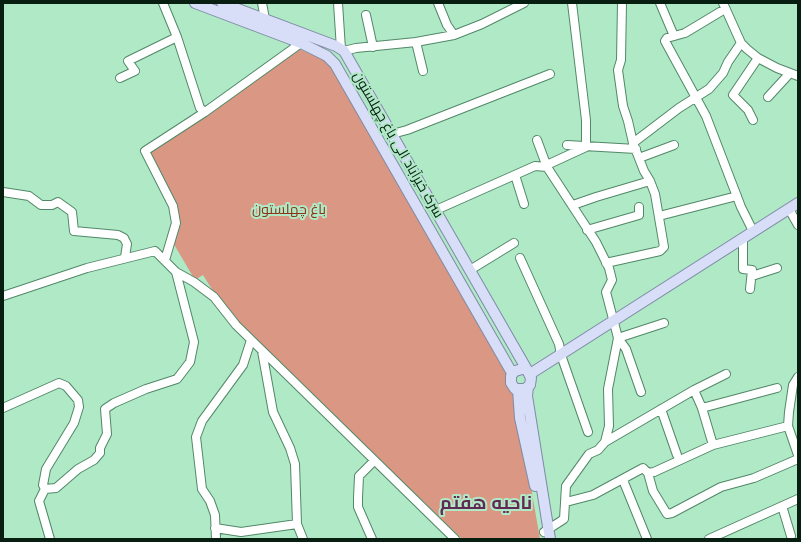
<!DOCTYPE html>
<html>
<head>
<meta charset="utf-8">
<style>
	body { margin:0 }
	#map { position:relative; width:801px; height:542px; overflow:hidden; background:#b0e9c6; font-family:Montserrat,sans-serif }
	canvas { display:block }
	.frame { position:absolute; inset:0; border:4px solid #071e11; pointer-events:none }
</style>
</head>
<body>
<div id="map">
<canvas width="801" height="542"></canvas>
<div class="frame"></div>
</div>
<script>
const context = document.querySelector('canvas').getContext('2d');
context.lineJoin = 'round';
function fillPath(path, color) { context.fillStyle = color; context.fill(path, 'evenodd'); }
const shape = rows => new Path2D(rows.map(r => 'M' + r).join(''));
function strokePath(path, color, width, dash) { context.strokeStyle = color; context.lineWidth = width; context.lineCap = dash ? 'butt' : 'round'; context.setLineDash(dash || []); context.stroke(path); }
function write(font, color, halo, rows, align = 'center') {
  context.font = font + ' Montserrat,Cairo,sans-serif'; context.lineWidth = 4; context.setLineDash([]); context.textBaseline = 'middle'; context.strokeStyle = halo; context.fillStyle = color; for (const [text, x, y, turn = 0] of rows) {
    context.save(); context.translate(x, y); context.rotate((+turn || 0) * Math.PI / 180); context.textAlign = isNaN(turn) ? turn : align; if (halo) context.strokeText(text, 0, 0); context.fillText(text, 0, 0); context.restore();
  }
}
fillPath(shape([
	[295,47,328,62,508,372,511,390,515,396,540,539,462,539,225,310,203,275,195,280,172,241,181,224,147,151]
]), '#da9783');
const minor = shape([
	[163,3,177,37,200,108,205,112],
	[262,3,265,19],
	[338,3,341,49],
	[438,3,447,25,454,35],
	[660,3,674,36],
	[723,3,741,43,747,49,758,58,777,68,798,76],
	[725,9,685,33,667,38,665,41,706,116,741,207,753,231],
	[366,15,373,47],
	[416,42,423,71],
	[344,51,356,48,416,42,454,35,482,24,524,3],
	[120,78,135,71,128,61,177,37],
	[768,97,790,73],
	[753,120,748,110,733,95,758,58],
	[392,134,407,130,550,74],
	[537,140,547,167,596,242,609,268,612,280,606,292,618,338,608,389,609,426,605,442],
	[633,143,679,108,709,89,723,73,728,62,741,43],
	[567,145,636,149],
	[639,158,674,145],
	[547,167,549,164,586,147,586,120,572,3],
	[515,175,524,204],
	[3,192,29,196,41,205,52,205,58,202,72,212,74,231,118,235,124,238,127,244,125,257],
	[573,205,596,197,650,181],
	[789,209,798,225],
	[436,210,535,166,547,167],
	[659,216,737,196],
	[587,230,639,215,639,207],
	[743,238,743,269,752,270,750,289],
	[520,258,559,344,561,355,588,432],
	[165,260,176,223,173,206,145,151,205,112,301,43],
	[606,263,660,251,664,247,655,194,650,181,644,171,633,143,628,121,623,106,618,70,621,60,622,3],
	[470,270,514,243],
	[752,276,777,268],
	[3,296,87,268,155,251,176,272,194,282,214,297,236,325,455,539],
	[262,351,273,412,290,448,295,464,297,524,303,539],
	[798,377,793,385,789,412,788,426,798,455],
	[694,390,702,408,713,445],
	[641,392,626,349,618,338,664,323],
	[3,408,59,383,66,386,78,400,79,407,74,423,46,469,43,485,45,489,39,501,50,539],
	[702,408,777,388],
	[661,409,677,455],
	[648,473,653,491,667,514,672,513,721,487,754,478,798,459],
	[623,480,647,539],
	[45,489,56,488,78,469,94,460,100,453,100,448,107,434,105,409,114,403,146,389,177,379,190,362,194,342,176,272],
	[566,502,593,495,643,468,648,473,654,472,713,445,788,426],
	[782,506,791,536],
	[215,528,241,532,297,524],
	[544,532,564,519,566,486,589,454,598,450,605,442,694,390,726,374],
	[216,539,215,515,210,501,202,489,196,437,202,421,243,365,251,340],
	[372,539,358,507,358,498,359,476,374,461],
	[709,539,798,499]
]);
const major = shape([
	[195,3,301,43,327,56,335,64,512,373],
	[222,3,336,46,344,51,526,368],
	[526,368,531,378,530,385,525,389,515,389,511,383,511,376,515,371,526,368],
	[530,374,798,203],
	[528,387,527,396,550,539],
	[518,390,520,418,535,486]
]);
strokePath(minor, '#518868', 10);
strokePath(major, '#7e8ba5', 12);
strokePath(minor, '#fff', 8);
strokePath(major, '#d8ddf8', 10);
write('14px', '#071e11', '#b0e9c6', [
	["سرک خیرآباد الی باغ چهلستون",398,145,60]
]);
write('14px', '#8c3216', '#b0e9c6', [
	["باغ چهلستون",289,210]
]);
write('bold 18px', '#612954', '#b0e9c6', [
	["ناحیه هفتم",486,504]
]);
</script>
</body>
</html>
